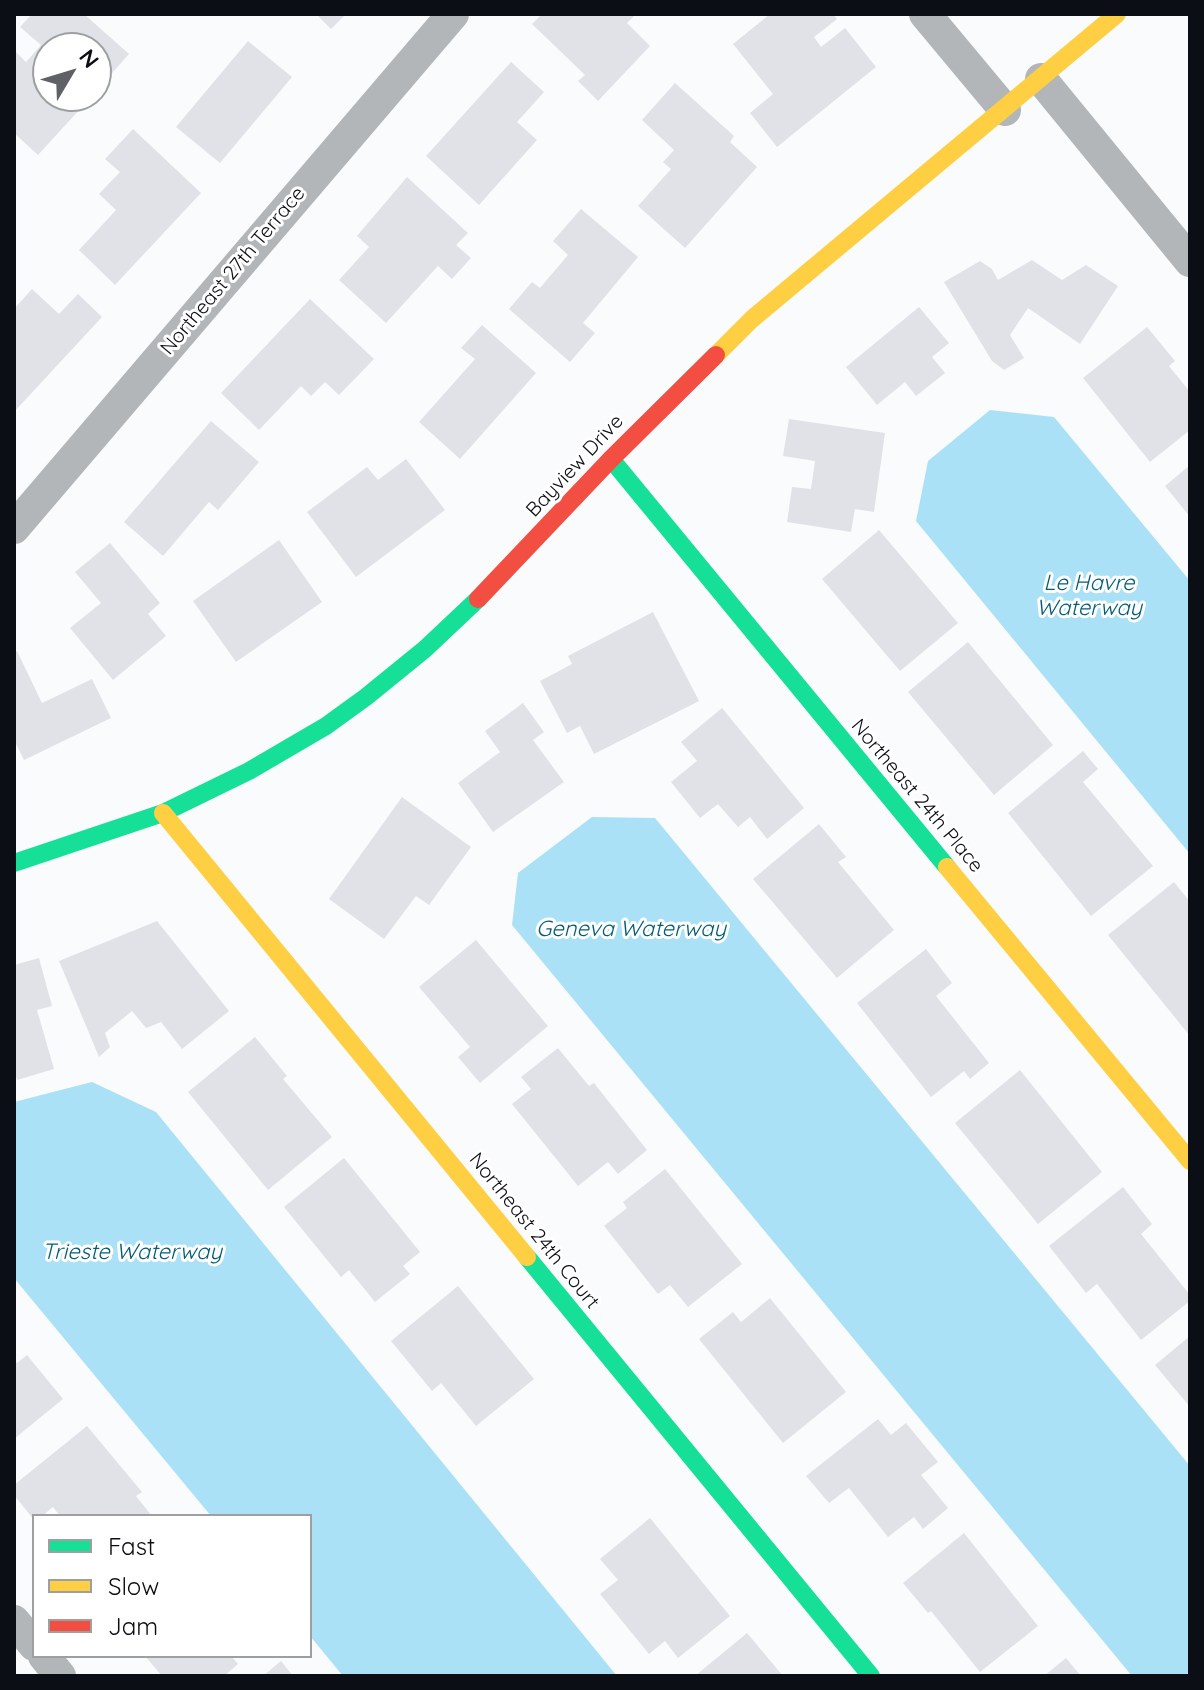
<!DOCTYPE html>
<html>
<head>
<meta charset="utf-8">
<style>
	body { margin:0 }
	#map { position:relative; width:1204px; height:1690px; overflow:hidden; background:#fafbfd; font-family:Quicksand,sans-serif }
	canvas { display:block }
	.frame { position:absolute; inset:0; border:16px solid #0b0e14; pointer-events:none }
	.legend { position:absolute; left:32px; top:1514px; width:280px; height:144px; box-sizing:border-box; background:#fff; border:2px solid #9d9fa1; margin:0; padding:10px 14px; list-style:none; font-size:24px; color:#0b0e14 }
	.legend li { display:flex; align-items:center; gap:16px; height:40px }
	.legend b { width:40px; border:2px solid #9d9fa1 }
	.north { position:absolute; left:32px; top:32px; width:80px; height:80px; box-sizing:border-box; background:#fff; border:2px solid #9d9fa1; border-radius:50%; rotate:52deg; font-size:22px; font-weight:700; line-height:32px; text-align:center; color:#0b0e14 }
	.north::after { content:''; display:block; margin:auto; width:28px; height:36px; background:#5f6166; clip-path:polygon(50% 0,100% 100%,50% 72%,0 100%) }
</style>
</head>
<body>
<div id="map">
<canvas width="1204" height="1690"></canvas>
<div class="frame"></div>
<ul class="legend">
<li><b style="height:10px;background:#16e098"></b>Fast</li>
<li><b style="height:10px;background:#ffcf43"></b>Slow</li>
<li><b style="height:10px;background:#f24e42"></b>Jam</li>
</ul>
<div class="north">N</div>
</div>
<script>
const context = document.querySelector('canvas').getContext('2d');
context.lineJoin = 'round';
function fillPath(path, color) { context.fillStyle = color; context.fill(path, 'evenodd'); }
const shape = rows => new Path2D(rows.map(r => 'M' + r).join(''));
function strokePath(path, color, width, dash) { context.strokeStyle = color; context.lineWidth = width; context.lineCap = dash ? 'butt' : 'round'; context.setLineDash(dash || []); context.stroke(path); }
function write(font, color, halo, rows, align = 'center') {
  context.font = font + ' Quicksand,sans-serif'; context.lineWidth = 6; context.setLineDash([]); context.textBaseline = 'middle'; context.strokeStyle = halo; context.fillStyle = color; for (const [text, x, y, turn = 0] of rows) {
    context.save(); context.translate(x, y); context.rotate((+turn || 0) * Math.PI / 180); context.textAlign = isNaN(turn) ? turn : align; if (halo) context.strokeText(text, 0, 0); context.fillText(text, 0, 0); context.restore();
  }
}
fillPath(shape([
	[990,410,1054,417,1190,581,1190,854,916,521,928,461],
	[592,817,655,818,1190,1466,1190,1676,1132,1676,512,925,518,873],
	[92,1082,156,1112,617,1676,343,1676,310,1636,310,1516,211,1516,14,1278,14,1102]
]), '#aae1f7');
fillPath(shape([
	[32,14,84,14,129,54,96,91,96,48,48,48,48,96,92,96,38,155,14,133,14,50,26,62,41,45,20,27],
	[316,14,346,14,331,29],
	[542,14,636,14,627,23,650,46,598,101,578,81,585,75,532,24],
	[770,14,833,14,837,19,814,37,821,47,845,28,876,67,777,147,750,113,773,94,733,44],
	[248,41,292,77,220,163,176,127],
	[511,62,544,92,517,122,537,140,479,205,426,156],
	[675,83,734,136,730,142,757,167,685,248,638,206,671,169,663,162,674,150,642,120],
	[133,129,201,193,115,285,79,250,116,210,99,194,120,172,105,159],
	[407,177,468,233,456,245,471,258,452,279,438,266,386,323,339,280,369,247,357,236],
	[581,209,638,257,583,323,595,333,570,362,509,309,532,282,540,288,568,255,553,241],
	[1032,260,1062,280,1086,265,1118,286,1080,344,1028,308,1010,335,1024,358,1004,370,992,361,944,282,980,261,992,269,998,280],
	[32,289,59,314,78,294,102,317,14,412,14,309],
	[310,299,374,359,339,395,325,382,311,396,301,386,259,430,221,393],
	[919,307,949,343,932,357,945,373,916,396,905,382,877,405,846,367],
	[482,325,536,373,460,459,419,422,475,359,461,348],
	[1147,327,1175,361,1169,366,1190,392,1190,430,1150,462,1083,378],
	[789,419,885,433,874,512,855,509,851,532,787,522,792,487,811,489,815,461,783,456],
	[211,421,259,462,218,510,209,502,163,556,124,522],
	[406,459,445,510,356,577,307,512,367,467,378,480],
	[1190,465,1190,517,1165,486],
	[879,530,958,623,900,671,822,579],
	[279,540,322,602,236,662,193,601],
	[110,543,160,603,148,614,166,636,113,680,70,628,101,603,75,572],
	[653,612,699,701,594,754,580,726,567,733,540,681,572,664,568,656],
	[968,642,1053,745,994,795,908,692],
	[17,651,42,703,92,679,111,718,24,760,14,740,14,653],
	[523,703,544,732,533,740,564,782,493,832,458,783,500,752,485,731],
	[722,708,804,808,767,839,750,817,738,827,718,804,700,818,671,782,697,761,681,742],
	[1083,751,1098,769,1083,782,1153,866,1091,916,1008,813],
	[402,797,471,847,429,905,416,896,384,939,329,899],
	[819,824,846,857,838,862,894,930,837,978,753,879],
	[1174,882,1190,902,1190,1036,1108,935],
	[157,921,229,1011,182,1049,161,1022,146,1028,132,1011,105,1033,110,1047,99,1057,59,961],
	[476,940,548,1026,480,1083,458,1057,470,1047,419,987],
	[926,949,952,983,936,996,989,1063,970,1079,964,1071,931,1097,857,1003],
	[39,958,52,1006,37,1010,54,1069,17,1080,14,1069,14,965],
	[255,1037,287,1076,283,1079,332,1137,268,1190,188,1092],
	[558,1048,589,1086,594,1083,647,1150,618,1174,608,1162,578,1186,512,1104,531,1089,521,1077],
	[1020,1070,1102,1172,1038,1224,955,1123],
	[344,1158,420,1252,403,1266,410,1274,375,1302,349,1270,341,1277,284,1207],
	[665,1169,742,1264,688,1307,670,1285,658,1294,604,1226,627,1208,623,1202],
	[1123,1187,1152,1224,1141,1234,1190,1295,1190,1301,1141,1340,1097,1284,1086,1293,1049,1246],
	[458,1286,534,1379,476,1426,441,1383,432,1391,391,1341],
	[770,1298,846,1392,783,1443,699,1339,733,1312,741,1322],
	[1190,1336,1190,1407,1155,1365],
	[27,1355,63,1399,14,1439,14,1359,17,1363],
	[878,1419,891,1435,906,1423,938,1462,921,1475,948,1508,923,1529,914,1517,888,1537,849,1488,829,1503,806,1476],
	[87,1426,142,1492,136,1496,152,1516,60,1516,53,1507,42,1516,34,1516,34,1520,14,1495,14,1485],
	[650,1518,730,1616,678,1658,665,1641,649,1654,600,1594,618,1580,600,1559],
	[964,1533,1038,1626,980,1672,931,1611,928,1613,903,1583],
	[747,1633,783,1676,695,1676],
	[145,1656,231,1656,238,1664,224,1676,162,1676],
	[1066,1658,1081,1676,1044,1676],
	[281,1661,293,1676,263,1676]
]), '#e1e2e7');
strokePath(shape([
	[925,14,1005,110],
	[1041,79,1190,261],
	[14,528,453,14],
	[14,1621,34,1645],
	[44,1656,60,1676]
]), '#b3b6b8', 32);
strokePath(shape([
	[611,459,947,867],
	[14,863,163,813,249,771,326,726,366,697,425,649,478,599],
	[527,1257,871,1676]
]), '#16e098', 18);
strokePath(shape([
	[716,355,752,319,1117,14],
	[163,813,527,1257],
	[947,867,1190,1161]
]), '#ffcf43', 18);
strokePath(shape([
	[478,599,611,459,716,355]
]), '#f24e42', 18);
write('20px', '#0b0e14', '#fff', [
	["Northeast 27th Terrace",233,271,-50],
	["Bayview Drive",575,466,-47],
	["Northeast 24th Place",917,796,50],
	["Northeast 24th Court",534,1231,51]
]);
write('italic 22px', '#035d77', '#fff', [
	["Le Havre",1089,583],
	["Waterway",1089,608],
	["Geneva Waterway",631,929],
	["Trieste Waterway",132,1252]
]);
</script>
</body>
</html>
